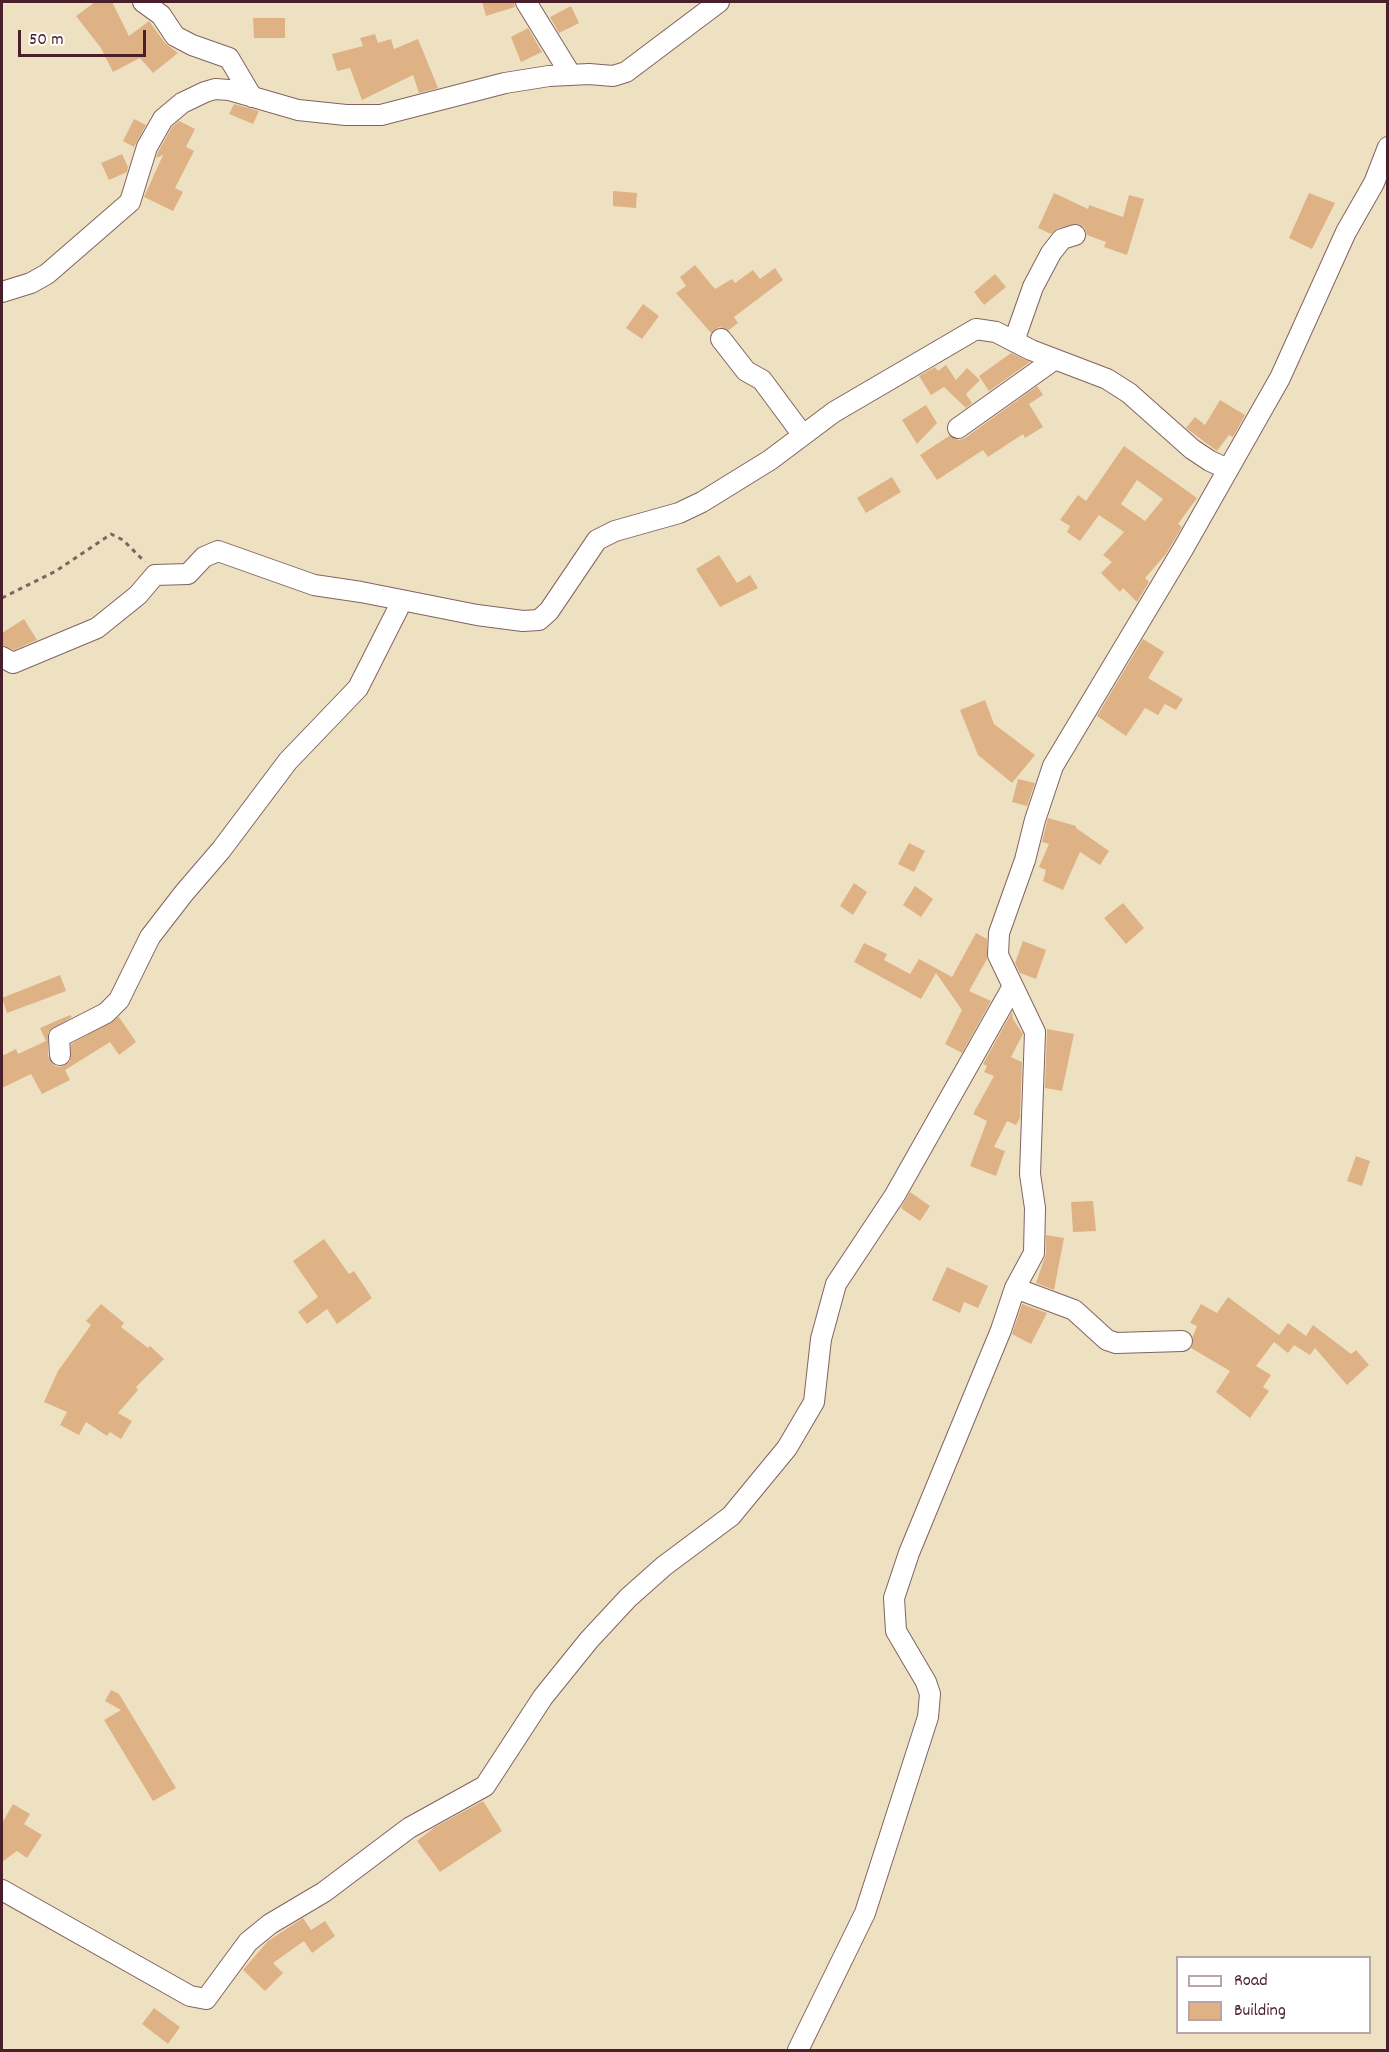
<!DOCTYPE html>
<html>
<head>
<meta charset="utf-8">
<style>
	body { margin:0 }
	#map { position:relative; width:1389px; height:2052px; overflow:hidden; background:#ede1c2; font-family:Dekko,sans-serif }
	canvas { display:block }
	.frame { position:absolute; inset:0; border:3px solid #4a1f2b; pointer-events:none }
	.legend { position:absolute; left:1176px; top:1956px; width:195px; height:78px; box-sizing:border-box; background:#fff; border:2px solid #b7a5aa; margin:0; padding:8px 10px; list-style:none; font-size:18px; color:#4a1f2b }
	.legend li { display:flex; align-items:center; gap:12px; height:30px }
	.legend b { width:30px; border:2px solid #b7a5aa }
	.scale { position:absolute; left:18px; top:30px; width:128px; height:27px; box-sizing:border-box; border:3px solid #4a1f2b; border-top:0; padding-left:8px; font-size:18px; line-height:21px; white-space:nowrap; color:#4a1f2b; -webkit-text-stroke:4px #fff; paint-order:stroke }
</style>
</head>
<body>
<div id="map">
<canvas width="1389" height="2052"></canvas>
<div class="frame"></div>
<ul class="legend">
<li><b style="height:8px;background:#fff"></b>Road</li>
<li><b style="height:16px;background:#dfb286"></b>Building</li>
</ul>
<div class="scale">50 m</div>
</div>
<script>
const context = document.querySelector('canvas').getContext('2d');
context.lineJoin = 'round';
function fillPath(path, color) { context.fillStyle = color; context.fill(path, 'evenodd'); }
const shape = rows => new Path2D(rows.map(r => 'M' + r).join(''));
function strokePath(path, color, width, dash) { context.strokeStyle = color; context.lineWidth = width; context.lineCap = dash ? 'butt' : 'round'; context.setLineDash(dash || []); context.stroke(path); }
fillPath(shape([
	[95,2,112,2,129,36,149,21,165,43,178,53,153,73,140,58,113,72,101,48,76,16],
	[482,2,514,2,515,7,486,16],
	[571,6,579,23,559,33,550,17],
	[253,18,285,18,285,38,254,38],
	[528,28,542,52,521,62,511,37],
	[375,34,378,43,391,39,394,49,418,39,438,88,419,93,413,75,362,100,350,68,337,71,332,54,363,46,360,38],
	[234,104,259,111,253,124,229,114],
	[134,119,146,125,134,147,123,141],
	[179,121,195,129,186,147,194,151,175,188,183,192,173,211,144,197,163,155,156,158,158,152,172,127],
	[122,154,128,167,127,172,109,180,101,163],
	[613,191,637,193,636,208,613,206],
	[1054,193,1088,209,1089,205,1123,217,1129,195,1144,199,1127,255,1104,247,1106,242,1087,235,1084,227,1078,224,1058,228,1051,234,1038,228],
	[1309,193,1335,203,1312,249,1289,238],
	[695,265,715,289,732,279,735,283,753,270,760,279,775,268,783,280,734,317,738,323,729,330,719,327,711,333,676,293,686,286,680,277],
	[995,274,1006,287,984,305,974,292],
	[643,304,659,316,642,339,626,328],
	[1011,353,1030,362,989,391,979,376],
	[946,365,956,380,967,368,980,380,966,394,972,403,966,408,944,387,931,395,919,376,935,367,938,371],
	[1037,386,1043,395,1029,404,1043,427,1025,438,1023,434,988,457,983,450,937,480,920,455,949,436,959,440,965,438],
	[1220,400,1245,415,1233,437,1229,435,1217,451,1186,428,1195,417,1205,425],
	[926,405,937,423,917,444,902,420],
	[1124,446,1197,498,1178,524,1182,527,1166,554,1145,578,1149,582,1137,602,1123,588,1120,592,1101,573,1112,562,1103,555,1124,532,1099,515,1080,541,1067,532,1070,526,1060,520,1078,495,1086,501],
	[1137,480,1163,499,1145,521,1121,504],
	[892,477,901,492,866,513,857,498],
	[719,555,737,583,750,575,758,588,720,607,696,569],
	[24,619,37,640,14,650,2,645,2,633],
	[1143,639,1164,652,1148,678,1183,699,1176,710,1165,704,1158,715,1145,708,1126,736,1097,716],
	[985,700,994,724,1035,755,1012,783,978,755,960,710],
	[1018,779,1035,783,1027,806,1012,802],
	[1048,818,1076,826,1076,828,1109,851,1100,865,1080,852,1063,890,1043,881,1046,870,1039,867,1049,844,1042,842],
	[909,843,925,851,914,872,898,864],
	[854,883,867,892,853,915,840,906],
	[915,886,933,899,921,917,903,905],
	[1123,903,1144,928,1126,944,1104,918],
	[976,933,987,939,987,959,969,991,991,1001,962,1053,945,1044,962,1010,936,973,921,999,854,962,864,943,887,954,884,960,910,974,919,959,952,977],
	[1023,941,1046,950,1036,979,1020,973,1015,963],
	[60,975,66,991,7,1013,2,998],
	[1012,1012,1013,1019,1023,1034,1011,1057,1022,1062,1020,1118,1016,1125,1007,1121,994,1147,1005,1151,996,1176,970,1166,987,1121,973,1114,994,1076,984,1072,987,1066,983,1064],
	[70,1015,72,1017,48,1032,48,1056,55,1066,61,1067,70,1061,71,1044,119,1017,136,1042,119,1055,110,1042,65,1070,70,1080,42,1094,31,1074,2,1088,2,1056,16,1049,18,1054,46,1041,40,1028],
	[1047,1029,1074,1034,1062,1091,1045,1088],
	[1356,1156,1370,1161,1362,1186,1347,1181],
	[910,1192,930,1206,920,1221,901,1208],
	[1093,1201,1096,1231,1073,1232,1071,1202],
	[1046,1235,1064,1238,1054,1290,1036,1283,1046,1254],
	[324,1239,349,1274,354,1271,372,1298,337,1324,327,1309,307,1324,298,1312,318,1297,293,1261],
	[947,1267,988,1286,978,1308,964,1302,960,1313,932,1300],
	[1228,1297,1279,1335,1288,1323,1306,1336,1313,1325,1351,1354,1356,1350,1369,1365,1347,1385,1315,1348,1310,1355,1294,1345,1288,1353,1274,1342,1256,1366,1271,1375,1263,1387,1269,1391,1250,1418,1216,1392,1230,1371,1191,1348,1193,1336,1197,1326,1190,1323,1201,1304,1217,1313],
	[101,1304,124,1323,121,1327,148,1348,150,1346,164,1359,136,1387,138,1390,118,1413,132,1421,121,1439,110,1432,107,1436,86,1422,79,1435,60,1425,67,1412,44,1402,58,1371,91,1325,86,1321],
	[1022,1304,1047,1313,1031,1344,1012,1334],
	[111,1690,119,1694,176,1788,153,1801,104,1720,121,1710,105,1701],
	[483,1801,502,1831,440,1872,417,1841,435,1827],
	[13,1804,30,1814,24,1824,42,1835,27,1858,17,1851,2,1862,2,1823],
	[303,1918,311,1930,325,1921,335,1936,312,1953,304,1941,273,1963,283,1973,265,1991,243,1970,268,1941],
	[154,2008,180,2027,168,2044,142,2024]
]), '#dfb286');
const street = shape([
	[143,2,161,15,175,36,192,45,229,58,252,97],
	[526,2,571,75],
	[2,292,31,283,47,274,130,202,147,147,163,119,182,103,205,92,215,89,229,90,298,110,346,115,381,115,505,83,549,76,589,74,613,76,626,72,719,2],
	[721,339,746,371,762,380,802,434],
	[1014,341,1033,287,1051,253,1062,239,1075,235],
	[958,428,1055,359],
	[2,657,13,663,97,628,138,595,155,575,188,574,204,557,218,551,314,585,361,592,477,615,523,621,539,620,549,611,597,540,615,531,679,513,702,502,770,460,834,412,976,329,996,332,1031,350,1107,379,1129,393,1192,449,1210,461,1228,469],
	[60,1055,59,1037,106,1013,119,1000,150,937,184,893,221,850,288,761,358,688,402,601],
	[1015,1288,1074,1310,1107,1340,1116,1343,1182,1341],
	[2,1890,190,1996,206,1999,248,1942,270,1924,324,1892,409,1828,485,1786,543,1697,589,1640,628,1598,664,1566,731,1516,787,1448,814,1402,821,1339,836,1284,895,1195,1012,988],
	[798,2050,865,1913,928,1717,930,1694,926,1682,896,1631,894,1598,909,1553,1001,1330,1015,1288,1034,1253,1035,1208,1030,1174,1035,1032,998,955,999,933,1025,860,1035,820,1053,766,1183,549,1280,378,1346,232,1374,183,1388,147]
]);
strokePath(street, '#836360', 22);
strokePath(shape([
	[2,598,56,571,111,534,123,540,145,562]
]), '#836360', 3, [4.5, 4.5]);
strokePath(street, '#fff', 20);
</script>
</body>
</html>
